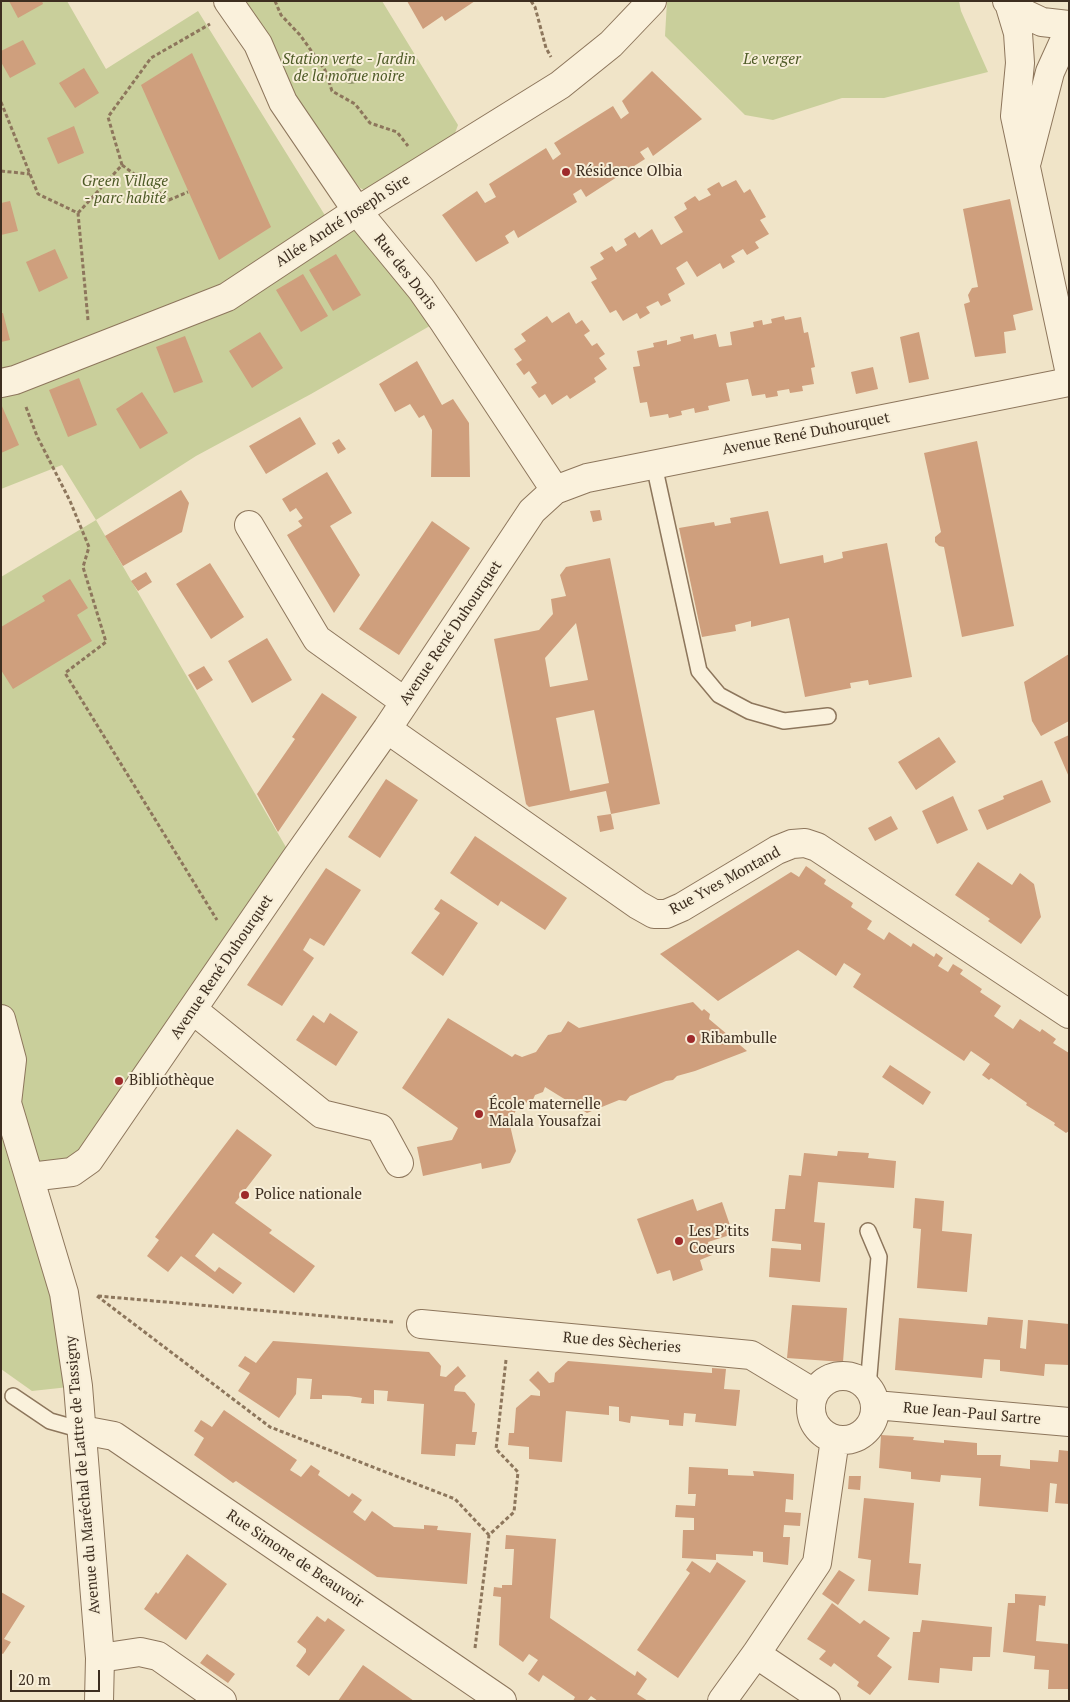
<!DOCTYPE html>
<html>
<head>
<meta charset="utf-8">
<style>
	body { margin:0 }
	#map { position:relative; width:1070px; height:1702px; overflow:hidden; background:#f0e4c8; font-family:"PT Serif",serif }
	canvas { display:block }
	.frame { position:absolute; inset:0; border:2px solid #3d2e20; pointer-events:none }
	.scale { position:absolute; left:10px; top:1670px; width:90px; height:22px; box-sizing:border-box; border:2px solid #3d2e20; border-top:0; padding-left:6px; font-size:15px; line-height:18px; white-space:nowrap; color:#3d2e20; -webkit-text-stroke:4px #f7eed8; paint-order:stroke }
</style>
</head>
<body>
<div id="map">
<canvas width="1070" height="1702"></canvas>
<div class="frame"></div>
<div class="scale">20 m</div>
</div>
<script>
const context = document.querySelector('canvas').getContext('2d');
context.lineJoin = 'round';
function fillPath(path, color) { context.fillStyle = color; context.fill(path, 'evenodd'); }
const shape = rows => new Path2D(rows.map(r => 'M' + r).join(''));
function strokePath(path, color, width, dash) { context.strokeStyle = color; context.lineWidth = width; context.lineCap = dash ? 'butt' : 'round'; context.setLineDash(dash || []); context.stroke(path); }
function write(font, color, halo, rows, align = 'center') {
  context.font = font + ' "PT Serif",serif'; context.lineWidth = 4; context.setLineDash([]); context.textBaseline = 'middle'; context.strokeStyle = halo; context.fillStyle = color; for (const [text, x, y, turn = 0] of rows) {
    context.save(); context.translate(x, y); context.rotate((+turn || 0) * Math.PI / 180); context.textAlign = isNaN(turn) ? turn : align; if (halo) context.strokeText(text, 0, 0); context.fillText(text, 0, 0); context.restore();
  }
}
fillPath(shape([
	[1,1,67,1,106,69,198,11,326,217,221,284,129,324,1,372],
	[243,1,382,1,458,125,451,144,373,194,360,188,292,99],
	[667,1,959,1,961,11,988,72,884,98,842,98,773,120,745,115,665,36],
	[358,224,435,323,311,394,196,456,96,520,294,861,89,1160,30,1177,78,1386,32,1391,1,1369,1,577,96,520,62,465,1,489,1,390]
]), '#c9cf9b');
fillPath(shape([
	[9,1,42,1,43,4,18,18],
	[407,1,475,1,445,21,442,16,423,29],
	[23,40,36,64,10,78,1,62,1,51],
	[192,53,271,227,219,260,141,85],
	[84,68,99,93,75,108,59,83],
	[652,71,702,119,653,156,648,147,640,152,645,159,586,197,581,189,573,194,577,202,518,238,514,230,505,236,509,243,476,262,442,215,477,191,485,203,496,197,489,184,546,148,553,160,561,154,554,143,613,106,621,119,629,113,622,101],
	[74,126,84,153,58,164,47,138],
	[736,180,744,193,750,189,766,217,760,220,769,234,755,242,759,248,747,255,743,249,731,256,735,262,723,269,720,263,697,277,687,261,676,268,685,284,668,294,671,301,661,306,658,301,646,307,650,313,640,319,637,313,623,321,616,310,610,313,591,282,597,279,590,267,604,259,600,253,612,246,616,252,627,245,624,239,635,232,639,238,652,229,661,245,683,232,674,217,687,209,684,203,695,196,699,201,711,195,707,189,719,182,722,187],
	[1010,199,1033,310,1013,315,1016,330,1004,332,1006,353,975,357,964,304,970,302,968,295,972,288,978,287,963,209],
	[10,201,18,231,1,235,1,203],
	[55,249,68,278,39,292,26,262],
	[336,254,361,295,333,311,309,270],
	[303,274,328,316,301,332,276,290],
	[569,312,576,324,582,320,590,331,584,335,592,346,597,343,605,354,599,358,607,369,594,378,596,382,570,399,567,395,552,405,545,394,539,398,531,387,537,383,529,371,524,375,516,364,522,360,514,349,526,341,521,334,547,316,552,323],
	[1,313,3,313,10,340,1,342],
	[784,316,785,320,801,317,804,333,808,332,815,367,811,368,814,384,802,386,803,391,790,393,789,389,777,391,778,396,766,398,765,394,752,396,748,379,726,383,730,401,708,406,709,410,695,413,694,408,681,411,682,415,669,418,668,414,650,417,647,402,640,403,633,367,640,366,637,351,654,347,653,343,667,340,667,345,681,341,680,337,693,334,694,339,716,334,719,347,732,345,730,332,754,327,753,322,762,320,763,325,772,323,771,319],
	[260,332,283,368,252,388,229,351],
	[919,332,929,379,909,383,900,337],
	[185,336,203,382,174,393,156,347],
	[417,361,442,405,453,399,469,423,470,477,431,477,432,430,424,415,419,418,410,404,395,412,379,384],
	[873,367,878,389,856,394,851,372],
	[79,378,97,425,68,437,49,390],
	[142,392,168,433,140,449,116,409],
	[1,404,19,445,1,453],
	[300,417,316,444,266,474,249,446],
	[339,439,346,449,338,454,332,443],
	[977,441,1014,626,962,637,944,547,939,546,935,542,935,537,941,532,924,453],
	[327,472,352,513,330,526,360,575,334,613,287,535,302,526,298,521,303,518,296,508,290,512,282,499],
	[181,490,189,503,182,532,123,566,105,536],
	[600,510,602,520,593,522,590,511],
	[768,511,780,564,823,555,824,563,843,558,842,552,887,543,912,677,869,685,868,680,850,683,851,688,805,697,789,618,751,627,751,621,735,625,736,631,702,637,679,528,714,522,715,526,731,523,730,518],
	[432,521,470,548,399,655,359,629],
	[610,558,660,804,611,814,606,791,529,807,526,804,494,639,539,630,553,614,551,599,566,596,560,575,566,567],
	[576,623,588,680,550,687,545,658],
	[594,710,609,783,570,791,556,718],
	[210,563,244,617,211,639,176,584],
	[146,572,152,582,138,591,131,581],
	[70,579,88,608,77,615,92,641,13,689,1,670,1,627,45,601,42,596],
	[267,638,292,680,252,703,228,661],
	[1069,654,1069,721,1041,736,1032,721,1024,682],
	[204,666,213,680,197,690,188,675],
	[322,693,357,717,278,832,257,794,295,739,292,737],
	[1069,735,1069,777,1054,742],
	[939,737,956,762,916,790,898,762],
	[386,779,418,800,380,858,348,837],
	[1042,780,1051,802,987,830,978,810,1004,799,1003,796],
	[953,796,968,830,937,844,922,811],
	[611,814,614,829,600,832,597,816],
	[891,816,898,829,875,841,868,828],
	[475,836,567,898,545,930,501,901,498,906,450,873],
	[978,862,1012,885,1020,873,1034,884,1041,917,1021,944,988,921,990,919,955,895],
	[806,866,826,880,824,884,853,903,851,907,872,921,867,929,884,940,889,932,911,947,913,943,934,957,936,953,943,958,938,966,948,972,953,964,963,970,960,974,982,989,980,992,1001,1006,994,1016,1013,1029,1020,1019,1040,1032,1042,1029,1056,1039,1053,1043,1069,1053,1069,1131,1066,1133,1054,1125,1055,1123,1026,1105,1027,1103,991,1078,989,1080,982,1075,990,1064,971,1051,964,1061,853,987,861,974,844,963,836,976,798,950,718,1001,660,954,791,872,799,877],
	[326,868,361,890,324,946,310,938,303,950,314,958,282,1006,247,985],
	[441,899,478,923,443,976,411,953,440,913,434,909],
	[693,1002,702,1011,704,1009,710,1014,709,1019,747,1051,695,1071,677,1076,673,1080,666,1081,630,1096,626,1101,619,1100,587,1113,545,1087,543,1092,535,1095,532,1102,521,1103,509,1121,516,1151,510,1163,482,1169,481,1163,423,1176,417,1147,452,1140,458,1128,402,1088,448,1018,512,1057,515,1054,522,1057,536,1052,548,1035,561,1032,568,1021,579,1028],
	[330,1013,358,1032,336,1066,296,1040,313,1015,324,1023],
	[890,1065,931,1092,923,1105,882,1077],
	[237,1129,272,1155,235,1203,272,1230,269,1233,315,1266,294,1293,213,1233,195,1256,215,1272,219,1267,242,1283,233,1294,181,1256,168,1272,147,1256,159,1240,155,1237],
	[838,1151,869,1153,868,1158,896,1161,894,1188,818,1182,814,1222,825,1223,820,1282,769,1277,771,1248,801,1250,801,1244,772,1241,775,1209,785,1209,789,1175,801,1176,804,1153,837,1156],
	[915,1198,944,1201,942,1231,972,1234,967,1292,917,1288,921,1229,913,1228],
	[693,1199,697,1211,722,1202,733,1234,708,1242,712,1255,700,1260,703,1270,673,1281,670,1270,657,1274,637,1219],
	[792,1305,847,1308,843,1362,787,1358],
	[988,1317,1023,1320,1020,1348,1026,1349,1028,1320,1069,1324,1069,1365,1045,1364,1044,1376,1000,1371,1000,1360,984,1359,982,1378,895,1370,899,1318,987,1325],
	[273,1341,429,1352,441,1366,440,1376,446,1377,458,1366,466,1376,455,1386,454,1391,465,1392,475,1404,472,1432,477,1432,475,1445,456,1444,455,1456,421,1454,424,1404,387,1401,388,1391,374,1390,374,1404,361,1403,362,1398,349,1396,322,1395,322,1399,310,1399,312,1379,297,1378,296,1394,279,1418,238,1391,250,1373,238,1366,245,1356,256,1363],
	[568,1361,712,1373,712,1368,726,1369,724,1389,740,1390,736,1426,695,1422,696,1414,684,1413,683,1426,669,1425,669,1420,631,1416,630,1423,619,1421,619,1407,609,1406,609,1415,566,1411,562,1462,529,1459,529,1447,508,1445,509,1433,514,1433,516,1408,531,1395,540,1396,540,1391,529,1380,538,1371,549,1383,554,1382,555,1373],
	[224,1410,297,1460,290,1470,301,1477,311,1465,320,1471,318,1475,349,1497,352,1493,362,1500,353,1512,365,1521,372,1511,394,1527,424,1529,424,1525,438,1526,437,1530,471,1533,467,1584,377,1577,236,1481,233,1483,194,1455,204,1438,194,1431,201,1420,212,1427],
	[881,1435,914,1437,913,1440,944,1443,944,1440,977,1443,977,1455,1001,1455,1000,1466,1030,1469,1030,1460,1058,1462,1059,1450,1069,1451,1069,1504,1055,1503,1057,1484,1050,1483,1048,1512,979,1506,981,1478,941,1475,940,1482,911,1479,911,1472,879,1468],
	[689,1467,728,1469,728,1475,754,1476,753,1471,794,1474,793,1500,786,1499,785,1512,801,1513,800,1526,784,1525,783,1537,790,1537,788,1565,763,1562,763,1552,753,1551,753,1556,716,1554,716,1560,682,1558,683,1530,694,1530,694,1518,675,1517,676,1505,695,1506,696,1494,688,1494],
	[849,1476,861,1476,860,1490,848,1489],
	[864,1498,914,1503,909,1563,921,1564,918,1595,868,1591,871,1560,858,1558],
	[506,1535,556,1539,550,1618,635,1676,637,1671,647,1679,637,1694,648,1701,598,1701,591,1696,587,1701,573,1701,575,1697,543,1675,539,1682,528,1674,538,1660,529,1654,523,1662,499,1645,501,1597,493,1596,494,1587,502,1588,502,1585,512,1585,514,1549,505,1549],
	[187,1554,227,1584,186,1640,144,1609,156,1592,158,1594],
	[692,1561,710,1573,717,1562,746,1581,678,1678,637,1650,690,1573,686,1570],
	[839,1570,855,1580,838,1605,822,1594],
	[1,1592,25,1606,4,1639,11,1642,3,1654,1,1653],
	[1015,1594,1046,1596,1045,1606,1039,1605,1036,1641,1069,1644,1069,1689,1048,1689,1049,1670,1034,1669,1035,1656,1003,1652,1008,1603,1015,1603],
	[832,1603,860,1624,864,1620,890,1638,877,1656,892,1667,870,1695,857,1686,859,1682,834,1663,831,1667,819,1659,826,1651,807,1639],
	[317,1616,325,1622,328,1618,345,1630,309,1676,296,1666,306,1652,306,1649,297,1642],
	[922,1620,992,1627,990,1657,973,1657,972,1671,940,1668,939,1683,908,1680,913,1632,920,1632],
	[207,1654,235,1674,228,1683,200,1663],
	[363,1665,414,1701,338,1701]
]), '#cf9f7d');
const service = shape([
	[654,465,699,671,719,695,749,711,784,721,828,716],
	[868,1387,879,1257,868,1231],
	[13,1396,50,1421,82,1430]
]);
const minor = shape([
	[228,1,258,44,283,102,357,211,421,289,444,322,555,490],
	[1,383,15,380,227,297,357,211,560,85,611,44,652,1],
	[249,525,317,639,405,702],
	[387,729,638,905,654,914,666,914,682,907,777,850,792,844,805,843,817,847,1069,1014],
	[193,1010,322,1114,380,1128,399,1163],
	[30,1177,72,1172,89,1160,294,861,387,729,532,511,555,490,587,478,1069,382],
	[421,1324,751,1355,814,1393],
	'811 1408a32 32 0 1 1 64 0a32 32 0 1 1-64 0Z',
	[875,1405,1069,1422],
	[82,1430,114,1436,502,1701],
	[756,1654,826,1701],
	[100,1658,140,1652,158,1656,222,1701],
	[722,1701,756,1654,817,1563,835,1439]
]);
const tertiary = shape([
	[1007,1,1021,12,1042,22,1069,25],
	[1009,3,1018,33,1020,63,1015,116,1069,369],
	[1027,161,1050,72,1065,39,1069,36],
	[1,1019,12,1060,7,1103,64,1293,78,1386,100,1658,99,1701]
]);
strokePath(service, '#8d765c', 18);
strokePath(minor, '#8d765c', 30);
strokePath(tertiary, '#8d765c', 30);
strokePath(shape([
	[275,1,281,15,300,35,325,70,332,91,355,104,370,123,397,132,408,146],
	[531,1,535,7,546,48,551,57],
	[1,102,38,194,78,213,88,320],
	[122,165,169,200,188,192],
	[1,171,30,174],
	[78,213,122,165,108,117,151,58,210,24],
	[26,407,37,436,70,501,89,547,83,567,106,642,65,673,217,920],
	[97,1296,270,1427,455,1499,489,1535],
	[98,1296,393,1322],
	[475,1648,489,1535,514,1512,518,1472,496,1449,506,1360]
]), '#8d765c', 3, [4, 2.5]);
strokePath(service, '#faf1dc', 15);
strokePath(minor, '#faf1dc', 28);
strokePath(tertiary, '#faf1dc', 28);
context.fillStyle = '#96986f';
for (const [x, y] of [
	[351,76]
]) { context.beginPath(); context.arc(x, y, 8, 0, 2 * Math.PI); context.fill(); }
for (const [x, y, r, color] of [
	[566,172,5,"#9e2a2b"],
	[691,1039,5,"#9e2a2b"],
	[119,1081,5,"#9e2a2b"],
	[479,1114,5,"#9e2a2b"],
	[245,1195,5,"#9e2a2b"],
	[679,1241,5,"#9e2a2b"]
]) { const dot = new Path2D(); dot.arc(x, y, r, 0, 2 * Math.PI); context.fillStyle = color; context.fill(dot); strokePath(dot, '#f7eed8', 2); }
write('italic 15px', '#4d5a26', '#f7eed8', [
	["Station verte - Jardin",349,60],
	["de la morue noire",349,77],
	["Le verger",772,60],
	["Green Village",125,182],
	["- parc habité",125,199]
]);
write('15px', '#3d2e20', '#f7eed8', [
	["Résidence Olbia",576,172],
	["Ribambulle",701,1039],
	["Bibliothèque",129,1081],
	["École maternelle",489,1105],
	["Malala Yousafzai",489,1122],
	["Police nationale",255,1195],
	["Les P'tits",689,1232],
	["Coeurs",689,1249]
], 'left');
write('15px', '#3d2e20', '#f7eed8', [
	["Allée André Joseph Sire",343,221,-33],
	["Rue des Doris",405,272,52],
	["Avenue René Duhourquet",806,434,-11],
	["Avenue René Duhourquet",451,633,-56],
	["Rue Yves Montand",725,881,-29],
	["Avenue René Duhourquet",222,967,-56],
	["Rue des Sècheries",622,1343,5],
	["Rue Jean-Paul Sartre",972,1414,5],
	["Avenue du Maréchal de Lattre de Tassigny",83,1475,-95],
	["Rue Simone de Beauvoir",295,1559,34]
]);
</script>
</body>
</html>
